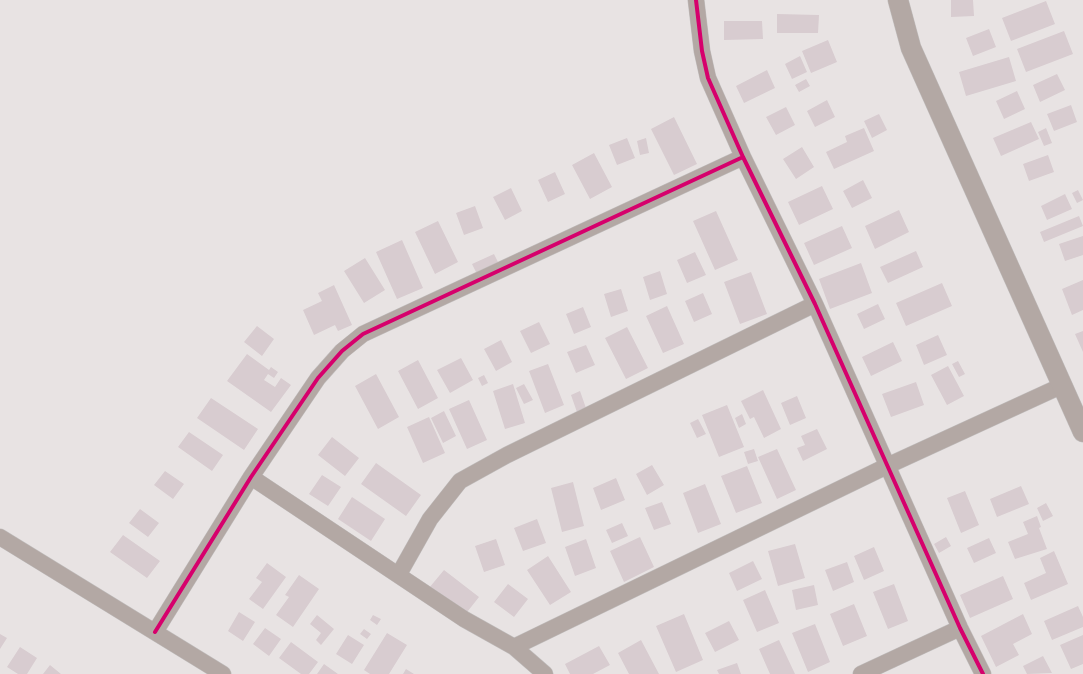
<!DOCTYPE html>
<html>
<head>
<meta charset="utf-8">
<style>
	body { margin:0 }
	canvas { display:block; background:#e8e3e3 }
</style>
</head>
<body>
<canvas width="1083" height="674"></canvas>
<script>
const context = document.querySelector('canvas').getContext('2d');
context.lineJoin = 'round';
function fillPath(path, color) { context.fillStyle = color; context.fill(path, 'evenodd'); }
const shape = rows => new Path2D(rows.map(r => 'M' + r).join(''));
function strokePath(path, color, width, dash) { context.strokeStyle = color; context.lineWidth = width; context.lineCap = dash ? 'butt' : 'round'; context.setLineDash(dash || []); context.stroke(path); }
fillPath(shape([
	[951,0,973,0,974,16,951,17],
	[1046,1,1055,24,1011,41,1002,18],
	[777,14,819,15,818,33,777,33],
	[724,21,762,21,763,39,724,40],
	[989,29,996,47,973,56,966,38],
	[1064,31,1073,54,1026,72,1017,49],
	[828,40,837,62,811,73,802,51],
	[800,56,807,72,792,79,785,64],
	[1009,57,1016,81,966,96,959,72],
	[767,70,775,88,744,103,736,86],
	[1057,74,1065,90,1040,102,1033,85],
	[806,79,810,86,799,92,795,85],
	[1017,91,1025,109,1004,119,996,101],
	[827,100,835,117,815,127,807,111],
	[1071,105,1077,122,1054,131,1047,114],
	[786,107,795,125,776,135,766,117],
	[879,114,887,130,872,138,864,121],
	[674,117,697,164,674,175,651,129],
	[1031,122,1039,139,1001,156,993,138],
	[864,128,874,151,834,169,826,152,847,142,845,136],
	[1046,128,1052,143,1044,146,1038,132],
	[627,138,635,158,617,165,609,145],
	[646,138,649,153,640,155,637,141],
	[802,147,814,167,796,179,783,159],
	[594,153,612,187,590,199,572,165],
	[1048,155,1054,172,1029,181,1023,164],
	[555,172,565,194,548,202,538,180],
	[863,180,872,198,852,208,843,191],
	[822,186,833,209,799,225,788,202],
	[511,188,522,211,505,220,493,197],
	[1078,190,1083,200,1077,203,1072,193],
	[1065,194,1072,209,1047,220,1041,206],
	[475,206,483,228,464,235,456,213],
	[899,210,909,232,875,249,865,226],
	[716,211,738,260,715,270,693,221],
	[1079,216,1083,226,1044,242,1040,232],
	[438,221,458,262,435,274,415,232],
	[842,226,852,248,814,265,804,243],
	[1083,236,1083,255,1065,261,1059,244],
	[402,240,423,288,397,299,376,252],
	[916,251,923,267,888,283,880,267],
	[695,252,706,275,687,283,677,260],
	[494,254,499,264,477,274,472,264],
	[365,258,385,290,364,303,344,271],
	[861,263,872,293,830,309,819,279],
	[660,271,667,294,650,300,643,277],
	[751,272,767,314,740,324,724,282],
	[1083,280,1083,310,1072,315,1062,289],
	[942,283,952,306,906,326,896,303],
	[334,285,352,325,338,331,335,325,314,335,303,310,322,301,318,293],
	[621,289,628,311,611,317,604,294],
	[703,293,712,314,694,322,685,301],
	[878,304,885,319,864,329,857,314],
	[667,306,684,344,663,353,646,316],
	[583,307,591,327,574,334,566,314],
	[539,322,550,344,531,353,520,331],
	[257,326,274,339,262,356,244,342],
	[627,327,648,368,626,379,605,338],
	[1083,331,1083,352,1075,334],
	[938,335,947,355,924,365,916,345],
	[501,340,512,362,496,371,484,349],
	[893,342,902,361,871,376,862,357],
	[586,345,595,365,576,373,567,352],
	[247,354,269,370,271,367,278,372,274,378,268,374,264,380,275,387,281,378,291,385,271,412,227,381],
	[461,358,473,380,450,393,437,370],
	[418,360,438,398,418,409,398,371],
	[958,361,965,374,959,377,952,364],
	[548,364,564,405,545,413,529,371],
	[948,366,964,396,947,405,931,375],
	[376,374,399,417,378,429,355,386],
	[484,375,488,383,482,386,478,378],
	[916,382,924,405,891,417,882,394],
	[513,384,525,423,505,429,493,391],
	[524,384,533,400,524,404,516,388],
	[763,390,781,429,764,438,754,417,750,419,741,401],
	[580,391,587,411,578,415,571,395],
	[797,396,806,418,790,425,781,403],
	[211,398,258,429,244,450,197,418],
	[469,400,487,440,467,449,449,409],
	[727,405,744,447,719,457,702,415],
	[444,411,456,436,443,443,431,418],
	[742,414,746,424,739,428,735,418],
	[429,417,445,453,423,463,407,427],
	[698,419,706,434,697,438,690,423],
	[817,429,827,449,803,461,797,448,805,445,801,436],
	[189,432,223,455,212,471,178,447],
	[332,437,359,458,345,476,318,455],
	[754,449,758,461,748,464,744,452],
	[777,449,796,490,777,499,758,457],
	[376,463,421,495,406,516,361,484],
	[652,465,664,485,647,495,636,474],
	[747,466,762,503,736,513,721,476],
	[165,471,184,484,173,499,154,485],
	[322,475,341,487,328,506,309,494],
	[616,478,625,500,601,510,593,488],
	[573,482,584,526,562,532,551,488],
	[705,484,721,524,698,533,683,493],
	[1021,486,1029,504,997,517,990,499],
	[965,491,979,525,961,533,947,498],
	[352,497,385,519,371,541,338,519],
	[662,502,671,524,654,530,645,508],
	[1046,503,1053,516,1043,521,1037,508],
	[140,509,159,523,148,537,129,523],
	[1037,516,1041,527,1039,528,1047,549,1015,559,1008,542,1028,534,1023,522],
	[537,519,546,543,523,551,514,528],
	[622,523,628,536,612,543,606,530],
	[123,535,160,561,147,578,110,552],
	[640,537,654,567,624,582,610,551],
	[946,537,951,546,939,553,934,544],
	[989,538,996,553,974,563,967,548],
	[496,539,505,565,484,572,475,546],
	[586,539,596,568,575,576,565,547],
	[795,544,805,578,778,586,768,551],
	[874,547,884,571,864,580,854,556],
	[1054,551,1068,584,1031,600,1024,583,1046,573,1040,558],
	[548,556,571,592,550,605,527,570],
	[753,561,762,579,737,591,729,573],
	[847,562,854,582,833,591,825,570],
	[267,563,286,577,263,609,249,599,262,582,256,578],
	[444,570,479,597,464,616,429,588],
	[299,575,319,589,293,627,276,615,289,597,285,595],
	[1003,576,1013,599,970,618,960,595],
	[508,584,528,599,514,617,494,602],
	[894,584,908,621,888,629,873,592],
	[814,585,818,605,796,610,792,590],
	[765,590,779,623,757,632,743,600],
	[854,604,867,636,843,646,830,614],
	[1078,606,1083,617,1083,627,1052,640,1044,621],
	[239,612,255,622,243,641,228,631],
	[684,614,703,660,676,672,656,626],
	[1023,614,1032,634,1013,644,1019,655,996,667,981,636],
	[317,615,334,629,321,645,316,640,321,633,310,624],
	[373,615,381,619,377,625,370,620],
	[729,621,739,640,715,652,705,633],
	[815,624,830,662,808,672,792,633],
	[265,628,281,639,269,656,253,644],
	[364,629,371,634,367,639,360,634],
	[387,633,407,645,389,674,370,674,364,670],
	[0,634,7,638,0,649],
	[348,635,364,645,352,664,336,654],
	[1083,635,1083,664,1071,669,1060,645],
	[641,640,659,674,629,674,618,653],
	[779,640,795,674,770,674,759,649],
	[291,642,318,662,309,674,301,674,279,658],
	[599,646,610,665,593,674,570,674,565,664],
	[20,647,37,658,27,674,18,674,7,667],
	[1043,656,1052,673,1027,674,1023,666],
	[737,663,741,674,719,674,717,670],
	[324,664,338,674,317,674],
	[50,665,61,674,43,674],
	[406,669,414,674,403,674]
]), '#d8ccd0');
const minor = shape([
	[696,0,702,51,708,78,743,157,815,304,960,628,983,674],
	[251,477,464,619,514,647,545,674],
	[0,537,223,674],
	[399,574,430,519,460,481,507,455,815,304],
	[155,632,251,477,318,378,342,351,363,334,743,157],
	[514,647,887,466,1061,386],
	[861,674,960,628]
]);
const tertiary = shape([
	[898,0,911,48,1083,432]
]);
strokePath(minor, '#c3c0c0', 17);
strokePath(tertiary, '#c3c0c0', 21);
strokePath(minor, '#b3a8a4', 16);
strokePath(tertiary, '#b3a8a4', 20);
strokePath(shape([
	[696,0,702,51,708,78,743,157,815,304,960,628,983,674],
	[155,632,251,477,318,378,342,351,363,334,743,157]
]), '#d6006c', 4);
</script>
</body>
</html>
